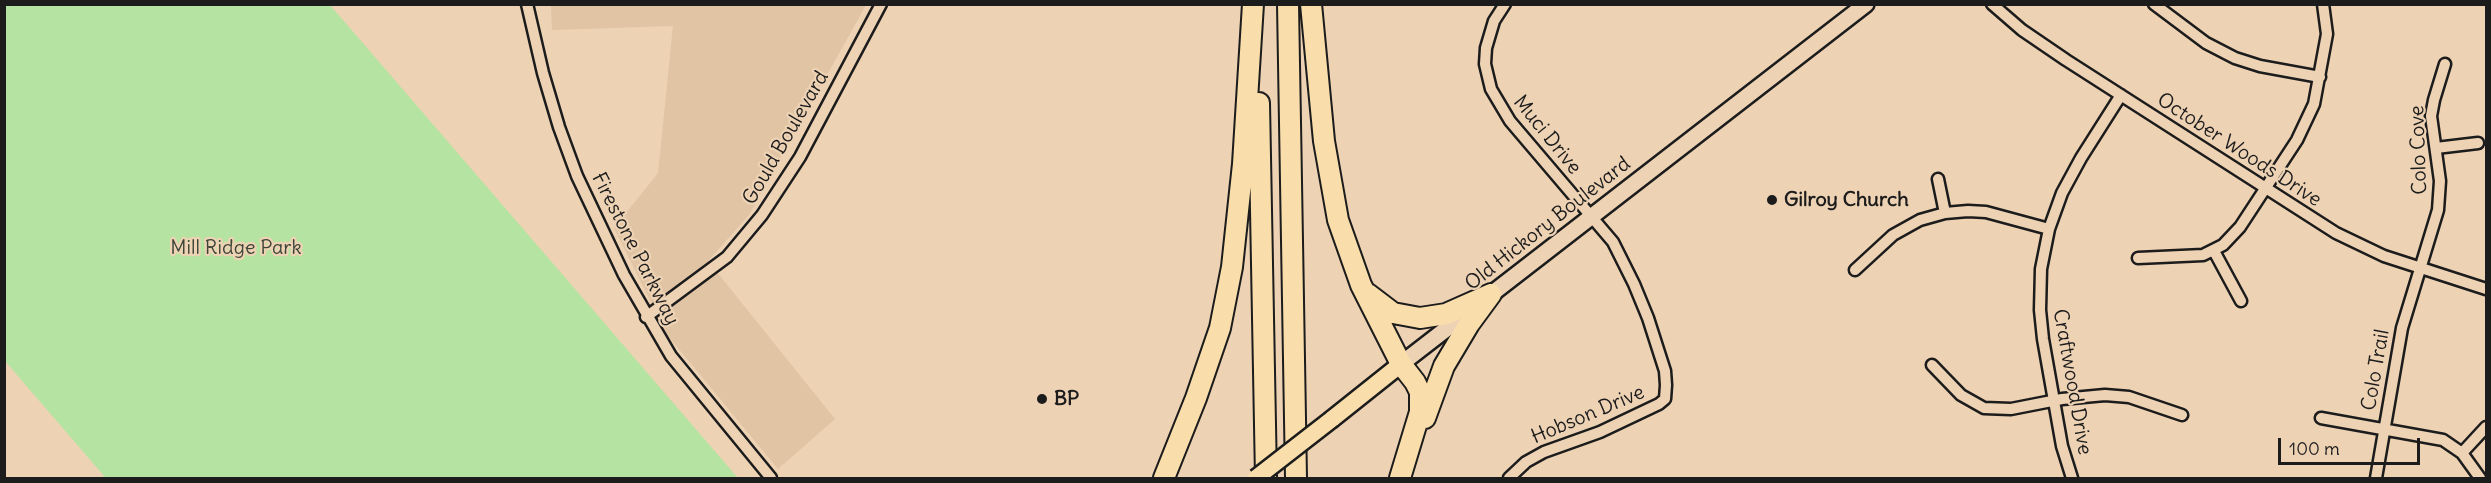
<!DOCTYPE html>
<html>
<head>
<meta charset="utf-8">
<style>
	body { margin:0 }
	#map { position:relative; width:2491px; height:483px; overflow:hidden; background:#edd2b4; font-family:Delius,sans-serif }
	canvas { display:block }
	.frame { position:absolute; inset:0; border:6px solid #1c1c1c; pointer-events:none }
	.scale { position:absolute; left:2278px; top:438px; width:142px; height:27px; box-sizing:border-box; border:3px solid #1c1c1c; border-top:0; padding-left:8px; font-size:18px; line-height:21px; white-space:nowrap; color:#1c1c1c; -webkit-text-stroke:4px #edd2b4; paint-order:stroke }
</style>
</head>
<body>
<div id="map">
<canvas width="2491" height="483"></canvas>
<div class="frame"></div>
<div class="scale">100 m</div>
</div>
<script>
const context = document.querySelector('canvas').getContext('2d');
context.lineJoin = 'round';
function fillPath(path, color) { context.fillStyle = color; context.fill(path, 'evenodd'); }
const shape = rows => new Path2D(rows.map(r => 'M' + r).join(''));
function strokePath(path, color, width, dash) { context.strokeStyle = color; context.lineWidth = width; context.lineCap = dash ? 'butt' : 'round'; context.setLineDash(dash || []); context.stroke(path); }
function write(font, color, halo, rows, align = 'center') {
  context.font = font + ' Delius,sans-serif'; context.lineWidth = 4.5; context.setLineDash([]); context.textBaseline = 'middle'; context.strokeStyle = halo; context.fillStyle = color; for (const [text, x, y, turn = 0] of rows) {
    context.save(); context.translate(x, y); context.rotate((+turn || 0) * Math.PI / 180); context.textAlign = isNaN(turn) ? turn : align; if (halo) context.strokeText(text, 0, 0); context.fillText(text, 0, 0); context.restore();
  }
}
fillPath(shape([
	[551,5,866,5,749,215,708,261,835,419,778,469,668,336,614,228,658,173,673,26,552,30]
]), '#e0c4a4');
fillPath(shape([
	[4,5,330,5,738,478,102,478,104,476,5,361]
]), '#b5e3a1');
const street = shape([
	[527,4,543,73,559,127,577,176,624,275,671,356,771,478],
	[1505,4,1494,21,1486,48,1485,64,1491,89,1510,121,1613,242,1634,284,1648,318,1665,371,1666,385,1665,399,1659,404,1600,432,1544,452,1526,462,1509,478],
	[1992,4,2022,30,2066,60,2336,233,2384,256,2486,289],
	[2154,4,2206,43,2235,58,2260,66,2320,77],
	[2436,148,2478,143],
	[1938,179,1945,213],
	[2214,251,2241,301],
	[2138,258,2203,255,2223,245,2240,227,2297,140,2314,104,2327,34,2323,4],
	[1855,270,1893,235,1920,220,1945,213,1968,211,1986,212,2049,229],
	[646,317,727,257,762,215,800,157,881,4],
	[1932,365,1961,395,1984,408,2011,409,2062,399,2105,395,2129,397,2182,415],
	[2321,418,2443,440,2462,453,2480,478],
	[2462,453,2486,427],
	[2072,478,2062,446,2043,339,2040,310,2041,269,2049,229,2062,193,2081,158,2121,95],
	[2376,478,2402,328,2438,210,2440,181,2431,116,2434,100,2445,64]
]);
const secondary = shape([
	[1401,364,1866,4]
]);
const primary = shape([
	[1332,419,1401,364]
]);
const highway = shape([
	[1288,4,1296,478],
	[1311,4,1324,141,1338,220,1361,285,1401,364,1415,382,1420,392,1420,412,1400,478],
	[1259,103,1266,478],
	[1368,294,1393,313,1420,318,1446,314,1489,295],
	[1425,418,1444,366,1469,324,1491,294],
	[1164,478,1196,398,1220,328,1232,267,1243,164,1253,4]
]);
strokePath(street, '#1c1c1c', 15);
strokePath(secondary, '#1c1c1c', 20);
strokePath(primary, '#1c1c1c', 21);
strokePath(highway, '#1c1c1c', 24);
strokePath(street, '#edd2b4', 10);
strokePath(secondary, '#edd2b4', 15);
strokePath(primary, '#f9ddab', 16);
strokePath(highway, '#f9ddab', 20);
const primaryBridge = shape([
	[1256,478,1332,419]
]);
strokePath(primaryBridge, '#1c1c1c', 21, []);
strokePath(primaryBridge, '#f9ddab', 16);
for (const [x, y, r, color] of [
	[1772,200,6,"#1c1c1c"],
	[1042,399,6,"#1c1c1c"]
]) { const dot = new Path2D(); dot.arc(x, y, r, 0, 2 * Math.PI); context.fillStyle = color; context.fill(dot); strokePath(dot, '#edd2b4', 2); }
write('20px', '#1c1c1c', '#edd2b4', [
	["Muci Drive",1547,135,51],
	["Gould Boulevard",786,138,-60],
	["October Woods Drive",2239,150,33],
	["Colo Cove",2419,150,-92],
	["Old Hickory Boulevard",1548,224,-38],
	["Firestone Parkway",635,249,63],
	["Colo Trail",2376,370,-80],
	["Craftwood Drive",2072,382,80],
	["Hobson Drive",1588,415,-23]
]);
write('bold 20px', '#1c1c1c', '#edd2b4', [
	["Gilroy Church",1784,200],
	["BP",1054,399]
], 'left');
write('20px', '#3b4437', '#edd2b4', [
	["Mill Ridge Park",236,248]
]);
</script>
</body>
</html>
